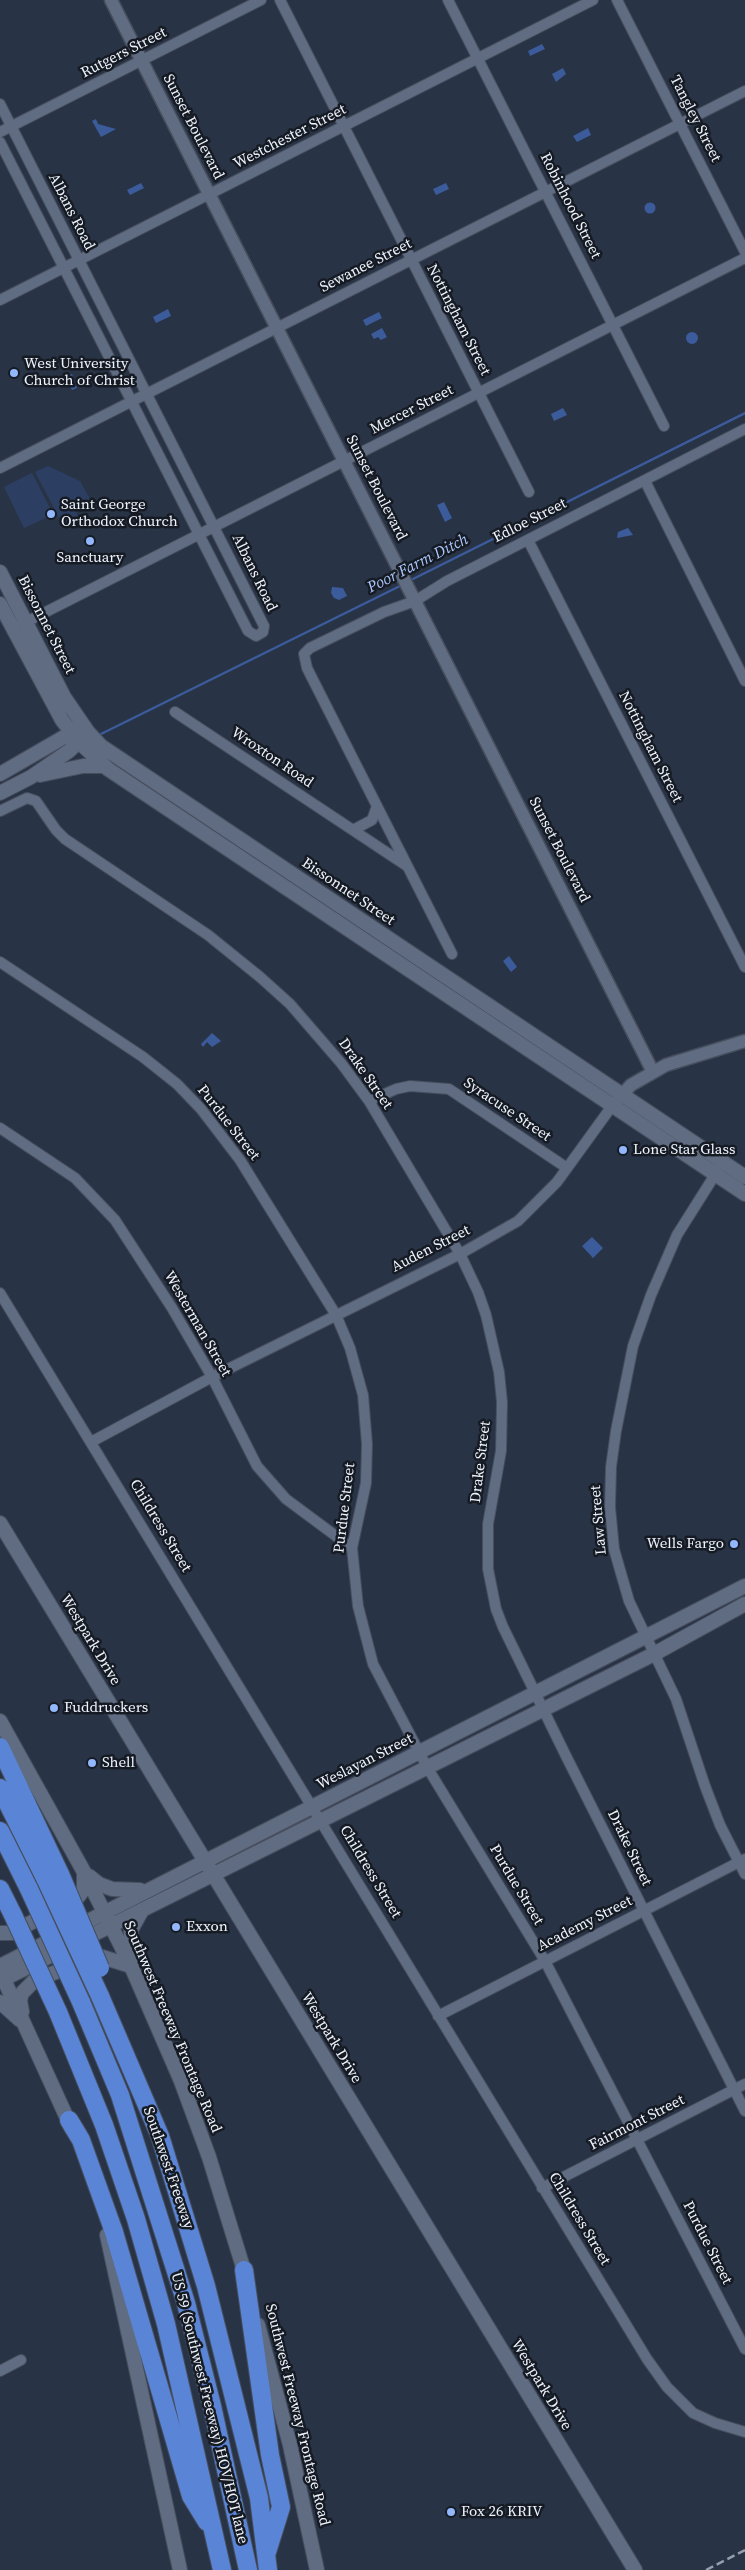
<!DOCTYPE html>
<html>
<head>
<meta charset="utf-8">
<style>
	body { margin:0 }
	canvas { display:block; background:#283346 }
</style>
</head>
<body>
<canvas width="745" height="2570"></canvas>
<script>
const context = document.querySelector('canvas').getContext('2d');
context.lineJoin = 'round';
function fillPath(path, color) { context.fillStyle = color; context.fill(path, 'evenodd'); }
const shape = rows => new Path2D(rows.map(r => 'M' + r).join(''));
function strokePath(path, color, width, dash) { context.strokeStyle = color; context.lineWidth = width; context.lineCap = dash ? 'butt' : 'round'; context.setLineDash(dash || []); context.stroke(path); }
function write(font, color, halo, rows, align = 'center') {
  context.font = font + ' "Source Serif 4",serif'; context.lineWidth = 5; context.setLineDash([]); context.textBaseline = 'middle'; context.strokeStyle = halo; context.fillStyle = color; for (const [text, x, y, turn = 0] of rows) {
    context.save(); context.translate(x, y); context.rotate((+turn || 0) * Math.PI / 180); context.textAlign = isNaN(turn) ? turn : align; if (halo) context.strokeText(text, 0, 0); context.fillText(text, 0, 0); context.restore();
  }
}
fillPath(shape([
	[48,466,80,481,91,501,75,509,78,516,63,525,35,472],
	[32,473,52,512,50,516,24,528,4,487]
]), '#2c3f63');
fillPath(shape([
	[542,44,545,49,530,56,528,51],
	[563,68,566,74,556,82,552,74],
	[96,119,98,124,116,129,101,137,92,121],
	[588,128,591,135,577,142,573,136],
	[141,183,144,188,130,195,127,190],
	[446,183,449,189,436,195,433,189],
	'644.5 208a5.5 5.5 0 1 1 11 0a5.5 5.5 0 1 1-11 0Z',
	[168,309,171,316,156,323,153,317],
	[379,312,382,318,366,326,363,320],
	[382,328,387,337,381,340,378,337,374,339,371,334],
	'686 338a6 6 0 1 1 12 0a6 6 0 1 1-12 0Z',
	[72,374,77,388,72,390,65,377],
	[563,408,567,415,554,421,551,414],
	[444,502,452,518,445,522,437,505],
	[628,528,633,535,617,538,618,532],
	[332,587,343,588,347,596,339,600,334,598,331,593],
	[509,956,517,967,511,972,503,961],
	[212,1033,221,1041,212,1047,207,1042,203,1047,201,1044],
	[592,1237,603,1248,593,1258,582,1246]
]), '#3b5b9a');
strokePath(shape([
	[409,581,745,413],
	[101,734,402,585]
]), '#3b5b9a', 2.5);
const minor = shape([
	[280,0,529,492],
	[448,0,664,426],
	[617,0,745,252],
	[0,104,264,626,263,632,256,636,248,631,0,142],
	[0,132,261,0],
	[0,300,593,0],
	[0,468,745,91],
	[645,481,745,681],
	[528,540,745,967],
	[21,622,26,622,745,258],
	[175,712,407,866],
	[0,811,27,798,36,801,56,830,65,839,208,935,260,977,290,1004,341,1063,369,1101,460,1254,478,1292,486,1315,499,1372,502,1402,501,1451,488,1524,488,1569,496,1609,503,1627,566,1756,745,2111],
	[353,830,372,820,377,806],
	[452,954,307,668,304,654,310,648,384,612,415,601,447,581,745,429],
	[0,962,143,1057,177,1084,201,1109,240,1160,336,1315,350,1348,363,1395,367,1444,366,1483,352,1548,358,1606,373,1664,427,1767,545,1961,745,2349],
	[369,1101,396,1089,410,1086,449,1089,567,1168],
	[0,1128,75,1178,115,1220,172,1308,212,1377,257,1466,286,1499,352,1548],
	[718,1170,677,1235,651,1295,633,1346,616,1431,611,1467,610,1507,614,1549,629,1601,676,1699,705,1786,720,1825,745,1874],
	[0,1293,647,2359,667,2387,693,2413,715,2423,745,2432],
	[91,1442,212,1377,460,1254,518,1221,557,1182,612,1106],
	[438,2016,745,1859],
	[542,2188,745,2084],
	[0,2371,21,2360]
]);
const tertiary = shape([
	[111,0,653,1072],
	[612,1106,631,1085,666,1065,745,1041]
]);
const secondary = shape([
	[0,572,64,697,88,732,101,746,745,1177],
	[0,604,62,720,80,743,108,769,745,1194],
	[0,774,71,733,79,733],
	[40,775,83,766,105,766],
	[0,793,31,777,69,751,84,737],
	[0,1523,635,2570],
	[0,1721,84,1872,131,1966,181,2081,209,2157,247,2280],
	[89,1876,99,1884,112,1889,140,1890],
	[0,1933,12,1933,78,1897,84,1889,84,1872],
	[131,1961,131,1930,141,1912],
	[0,1966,745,1586],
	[0,1971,72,2129],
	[0,1981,654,1654,745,1604],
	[0,2002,20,2020],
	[22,2012,20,2000,22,1993,35,1980,99,1956,131,1966],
	[107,2235,180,2570],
	[258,2325,290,2445,317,2570]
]);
const motorway = shape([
	[0,1747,60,1874],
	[0,1788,46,1880],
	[0,1831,29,1889],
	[0,1889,13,1915],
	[100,1996,160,2136,206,2286,259,2498,268,2570],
	[81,2002,120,2095,186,2303,212,2406,248,2570],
	[58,2012,104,2125,136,2219,166,2324,222,2570],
	[69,2120,81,2140,114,2232,191,2496,207,2522],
	[244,2270,270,2455,281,2507,267,2552]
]);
strokePath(minor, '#464e5e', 12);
strokePath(tertiary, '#464e5e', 15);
strokePath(secondary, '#464e5e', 16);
strokePath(motorway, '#464e5e', 20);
strokePath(minor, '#606c81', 10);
strokePath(tertiary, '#606c81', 12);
strokePath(secondary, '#606c81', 14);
strokePath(motorway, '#5a84d5', 18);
strokePath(shape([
	[706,2570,745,2550]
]), '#969eac', 2.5, [8, 4]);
const motorwayBridge = shape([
	[60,1874,100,1968],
	[46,1880,100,1996],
	[29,1889,81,2002],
	[13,1915,58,2012]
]);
strokePath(motorwayBridge, '#464e5e', 20, []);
strokePath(motorwayBridge, '#5a84d5', 18);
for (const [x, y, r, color] of [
	[14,373,5,"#92b7fd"],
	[51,514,5,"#92b7fd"],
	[90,541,5,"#92b7fd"],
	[623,1150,5,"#92b7fd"],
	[734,1544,5,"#92b7fd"],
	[54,1708,5,"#92b7fd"],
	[92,1763,5,"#92b7fd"],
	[176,1927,5,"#92b7fd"],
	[451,2512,5,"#92b7fd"]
]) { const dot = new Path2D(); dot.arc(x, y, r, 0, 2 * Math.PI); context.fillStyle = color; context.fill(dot); strokePath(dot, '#161b23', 2); }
write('15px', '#eef4fe', '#161b23', [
	["Rutgers Street",124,53,-27],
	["Tangley Street",695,119,63],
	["Sunset Boulevard",193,127,63],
	["Westchester Street",290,137,-27],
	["Robinhood Street",570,206,63],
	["Albans Road",71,212,63],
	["Sewanee Street",366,266,-27],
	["Nottingham Street",458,320,63],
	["Mercer Street",412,410,-27],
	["Sunset Boulevard",376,488,63],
	["Edloe Street",530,521,-27],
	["Albans Road",254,573,64],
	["Bissonnet Street",46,625,63],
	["Nottingham Street",650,747,63],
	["Wroxton Road",272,758,34],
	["Sunset Boulevard",559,850,63],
	["Bissonnet Street",348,892,34],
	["Drake Street",365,1074,55],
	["Syracuse Street",507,1110,34],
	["Purdue Street",228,1123,52],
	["Auden Street",431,1249,-27],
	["Westerman Street",197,1324,60],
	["Drake Street",481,1462,-83],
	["Purdue Street",345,1508,-83],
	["Law Street",599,1520,-95],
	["Childress Street",160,1526,59],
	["Westpark Drive",90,1640,59],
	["Weslayan Street",365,1762,-27],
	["Drake Street",629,1848,64],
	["Childress Street",370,1872,59],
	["Purdue Street",516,1885,59],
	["Academy Street",585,1924,-27],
	["Southwest Freeway Frontage Road",172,2027,67],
	["Westpark Drive",331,2038,59],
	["Fairmont Street",637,2123,-27],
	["Southwest Freeway",168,2168,71],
	["Childress Street",579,2219,59],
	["Purdue Street",707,2243,63],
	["Westpark Drive",541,2385,59],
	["US 59 (Southwest Freeway) HOV/HOT lane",209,2408,76],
	["Southwest Freeway Frontage Road",297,2415,76]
]);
write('15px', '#eef4fe', '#161b23', [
	["West University",24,364],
	["Church of Christ",24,381],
	["Saint George",61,505],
	["Orthodox Church",61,522],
	["Sanctuary",90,558,"center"],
	["Lone Star Glass",633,1150],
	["Wells Fargo",724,1544,"right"],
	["Fuddruckers",64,1708],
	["Shell",102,1763],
	["Exxon",186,1927],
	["Fox 26 KRIV",461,2512]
], 'left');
write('italic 16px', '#aac7fd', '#161b23', [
	["Poor Farm Ditch",418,564,-27]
]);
</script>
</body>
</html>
